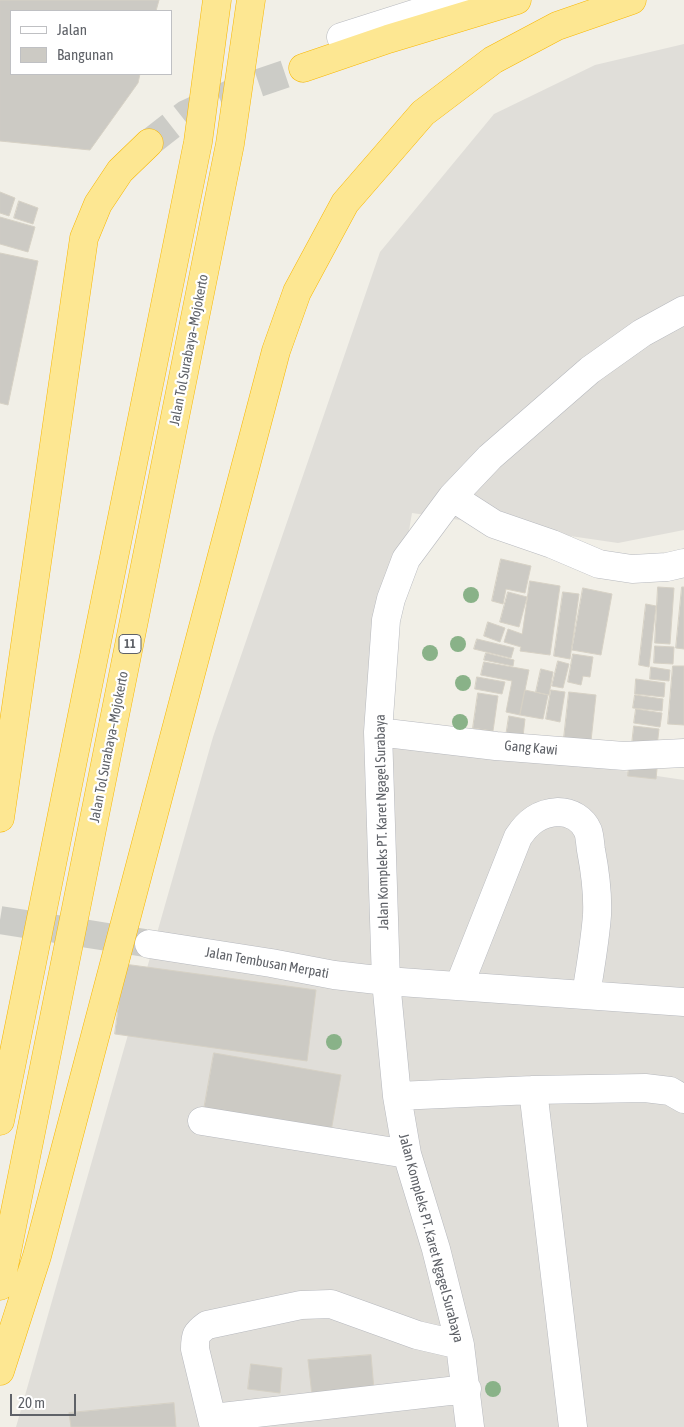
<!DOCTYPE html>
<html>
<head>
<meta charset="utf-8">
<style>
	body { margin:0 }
	#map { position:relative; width:684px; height:1427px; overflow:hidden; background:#f1efe7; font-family:"Asap Condensed",sans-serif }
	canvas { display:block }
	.legend { position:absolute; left:10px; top:10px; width:162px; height:65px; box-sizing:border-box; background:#fff; border:1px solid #bfc0c3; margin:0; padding:6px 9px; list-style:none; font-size:15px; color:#5f6268 }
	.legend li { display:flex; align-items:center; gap:10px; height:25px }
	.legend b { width:25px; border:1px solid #bfc0c3 }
	.scale { position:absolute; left:10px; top:1394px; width:66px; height:22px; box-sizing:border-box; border:2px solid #5f6268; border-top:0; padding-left:6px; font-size:15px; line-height:18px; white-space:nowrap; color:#5f6268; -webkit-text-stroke:4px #fff; paint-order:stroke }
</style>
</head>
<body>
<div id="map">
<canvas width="684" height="1427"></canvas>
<ul class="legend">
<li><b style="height:6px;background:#fff"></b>Jalan</li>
<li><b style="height:14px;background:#cccac4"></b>Bangunan</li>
</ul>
<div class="scale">20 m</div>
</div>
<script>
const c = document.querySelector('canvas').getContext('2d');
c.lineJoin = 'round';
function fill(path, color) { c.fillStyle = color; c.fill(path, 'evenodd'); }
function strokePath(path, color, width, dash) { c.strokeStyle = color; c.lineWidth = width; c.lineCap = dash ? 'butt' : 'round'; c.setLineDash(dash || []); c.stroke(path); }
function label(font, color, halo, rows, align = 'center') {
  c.font = font + ' "Asap Condensed",sans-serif'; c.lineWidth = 4.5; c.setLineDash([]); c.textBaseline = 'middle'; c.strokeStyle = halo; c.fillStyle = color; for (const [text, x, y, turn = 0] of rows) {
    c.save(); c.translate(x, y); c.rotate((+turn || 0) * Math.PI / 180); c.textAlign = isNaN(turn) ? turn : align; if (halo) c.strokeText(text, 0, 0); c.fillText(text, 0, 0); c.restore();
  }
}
const industrial = new Path2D(`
	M684 44V530L618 543 412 513 374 734 684 780V1427H16L213 737 380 252 494 114 595 65Z`);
const building = new Path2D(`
	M0 0H159L156 11H11V74H140L138 83 90 150 0 141Z
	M0 192 15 198 9 216 0 213Z
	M19 201 38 208 33 224 14 218Z
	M0 217 35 227 28 252 0 244Z
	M0 253 38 261 8 405 0 403Z
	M501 559 531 566 525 593 506 589 503 604 492 601Z
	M530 581 560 586 550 655 520 651 521 647 504 642 508 629 522 634Z
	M658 587 674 588 670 644 655 643Z
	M682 587H684V649L676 648Z
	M583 588 612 594 601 655 572 650Z
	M508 592 527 597 519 627 500 622Z
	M563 592 579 594 570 659 554 656Z
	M646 604 656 606 649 667 639 665Z
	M488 622 505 628 500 642 484 636Z
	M477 639 514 648 511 658 474 649Z
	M655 646 674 647 673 664 654 663Z
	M486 653 514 660 513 666 484 660Z
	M573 654 593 657 590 677 583 676 581 685 568 682Z
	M558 661 569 664 563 688 552 686Z
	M484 662 529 670 520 715 506 712 512 681 481 675Z
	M673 666H684V725L668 724Z
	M651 667 670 670 669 681 650 679Z
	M541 669 553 672 549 695 536 692Z
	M477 677 505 682 502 694 475 689Z
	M636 679 665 683 664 697 635 694Z
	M525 690 548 695 543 719 520 715Z
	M551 690 565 692 560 722 546 719Z
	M569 692 596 695 590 750 563 747Z
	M478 693 498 696 493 731 473 728Z
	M635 695 663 699 662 711 633 708Z
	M636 709 662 713 660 727 634 723Z
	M509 716 525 719 522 745 505 743Z
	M634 726 659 729 657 747 632 744Z
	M630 757 658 759 656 779 628 776Z
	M124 964 316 990 307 1061 115 1034Z
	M214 1053 341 1075 330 1137 203 1115Z
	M371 1355 374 1390 312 1395 308 1360Z
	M251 1364 282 1368 280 1393 248 1389Z
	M174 1403 176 1427H71L69 1413Z`);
const minorTunnel = new Path2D(`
	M0 920 145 943`);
const highwayTunnel = new Path2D(`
	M149 143 186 114 241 89 303 68`);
const minor = new Path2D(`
	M341 37 458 0
	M452 497 494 524 552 544 599 564 632 569 667 567 684 563
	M378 732 496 746 624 756 684 753
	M149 944 271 963 334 975 386 981 684 1002
	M459 986 518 837C528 822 539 813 558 812 571 812 583 819 588 831 590 837 590 844 591 850 595 871 598 894 597 915 595 942 590 969 586 995
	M533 1090 573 1427
	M397 1096 533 1090 645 1088 670 1091 684 1099
	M202 1121 407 1154
	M213 1418 467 1389
	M214 1427 195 1349C195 1335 196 1333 207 1325L301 1305 331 1304 417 1335 460 1345
	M470 1427 460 1345 436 1249 407 1154 397 1096 386 981 378 732 386 620 391 599 406 559 452 497 490 457 590 370 642 333 684 310`);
const highway = new Path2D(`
	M303 68 388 39 517 0
	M0 818 84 238 98 204 120 171 149 143
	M0 1121 198 142 217 0
	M0 1286 230 144 251 0
	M0 1371 37 1256 276 351 297 292 345 203 423 113 493 60 557 26 632 0`);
const trees = [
	[471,595],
	[458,644],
	[430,653],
	[463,683],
	[460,722],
	[334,1042],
	[493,1389]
];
const shields = [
	[130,644,22]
];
const shieldNames = [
	["11",130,644]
];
const streetNames = [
	["Jalan Tol Surabaya–Mojokerto",189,350,-79],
	["Jalan Tol Surabaya–Mojokerto",109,747,-79],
	["Gang Kawi",531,748,5],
	["Jalan Kompleks PT. Karet Ngagel Surabaya",382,822,-91],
	["Jalan Tembusan Merpati",267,963,10],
	["Jalan Kompleks PT. Karet Ngagel Surabaya",431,1238,75]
];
fill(industrial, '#e0ded9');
fill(building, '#cccac4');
strokePath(building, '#d6d1c5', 1);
strokePath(minorTunnel, '#ccccc7', 28, [28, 14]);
strokePath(highwayTunnel, '#ccccc7', 28, [28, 14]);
strokePath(minor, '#b7b9be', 29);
strokePath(highway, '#f8b700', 29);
strokePath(minor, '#fff', 28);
strokePath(highway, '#fde792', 28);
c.fillStyle = '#89b288';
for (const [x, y] of trees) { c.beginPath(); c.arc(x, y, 8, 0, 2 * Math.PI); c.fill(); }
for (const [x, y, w] of shields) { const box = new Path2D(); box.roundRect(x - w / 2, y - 9.5, w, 19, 4); c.fillStyle = '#fff'; c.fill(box); strokePath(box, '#5f6268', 1); }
label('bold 12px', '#5f6268', null, shieldNames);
label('14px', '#5f6268', '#fff', streetNames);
</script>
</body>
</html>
